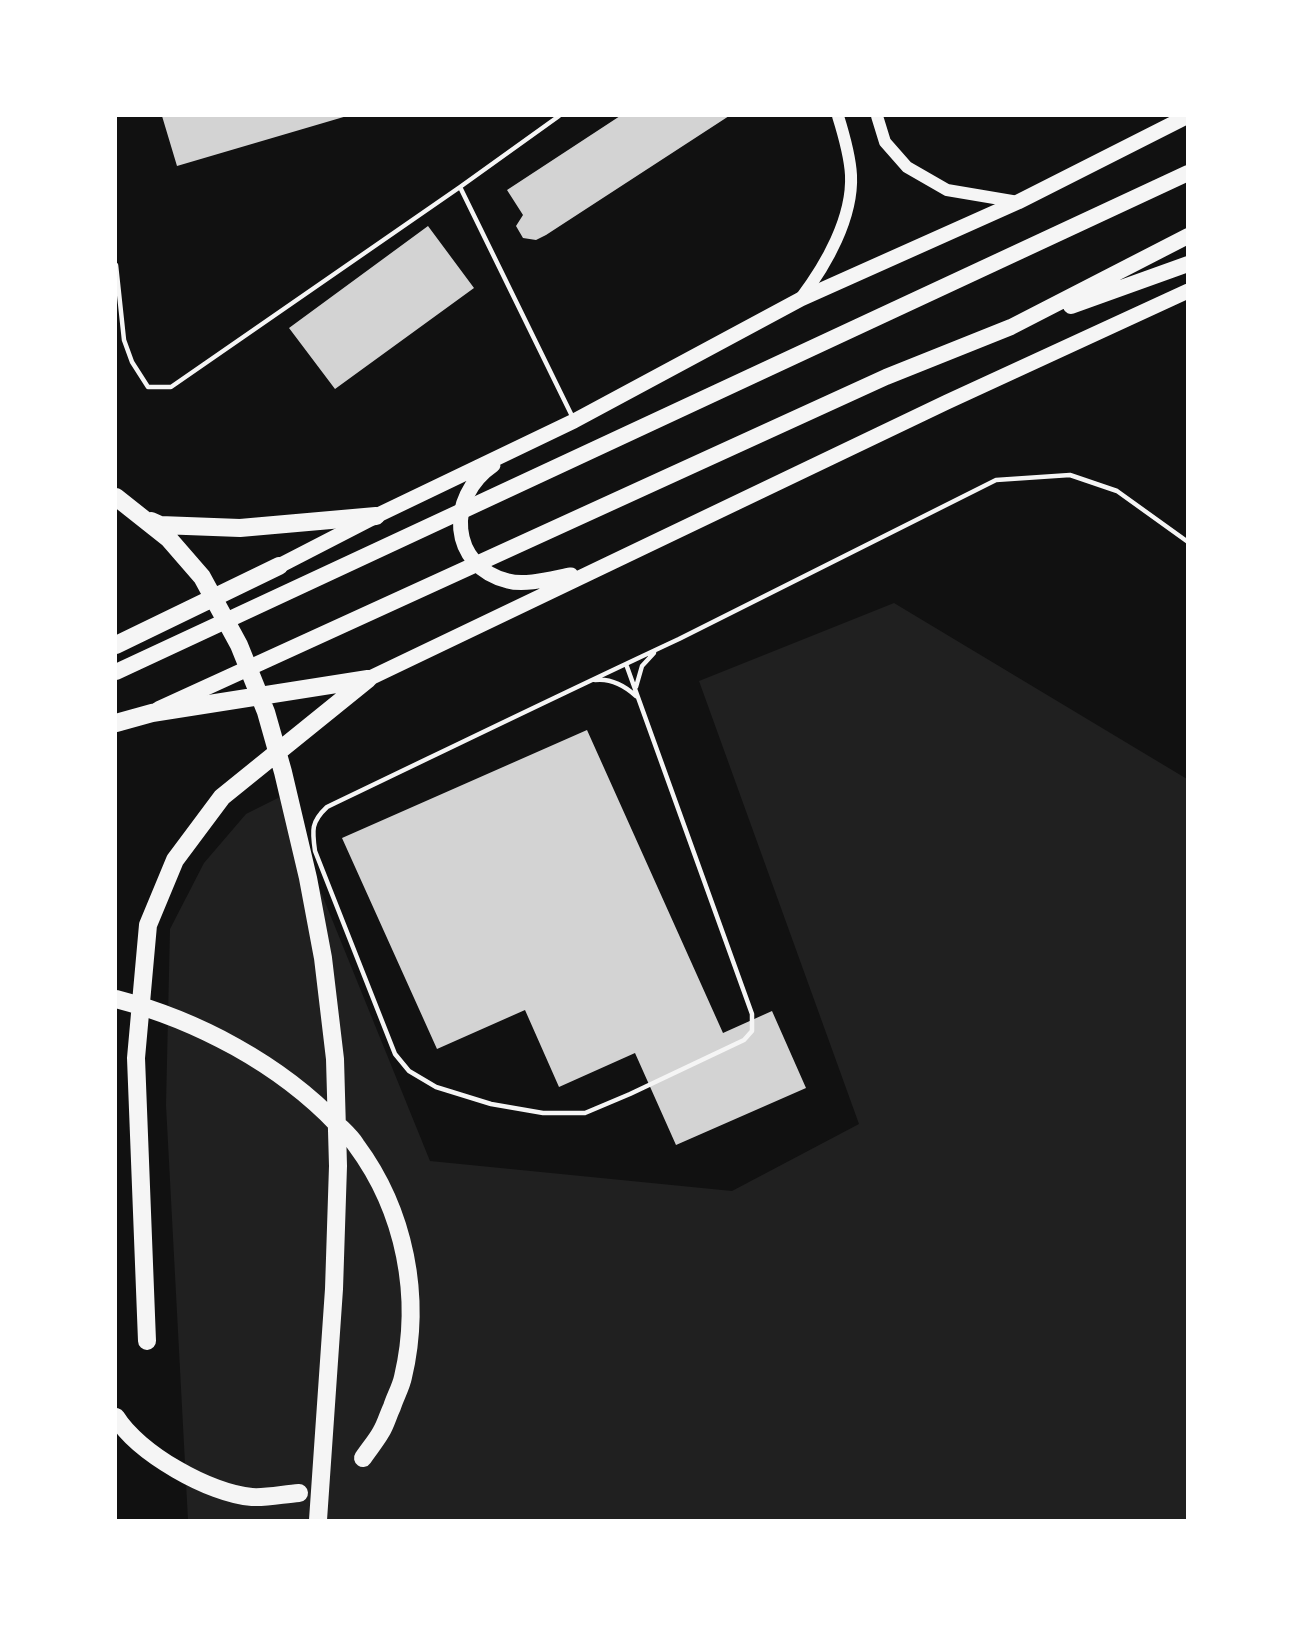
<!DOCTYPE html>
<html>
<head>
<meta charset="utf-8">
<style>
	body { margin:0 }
	#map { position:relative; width:1303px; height:1636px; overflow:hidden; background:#111; font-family:Raleway,sans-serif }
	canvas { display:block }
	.frame { position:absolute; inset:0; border:117px solid #fff; pointer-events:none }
</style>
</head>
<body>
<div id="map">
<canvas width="1303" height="1636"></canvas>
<div class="frame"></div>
</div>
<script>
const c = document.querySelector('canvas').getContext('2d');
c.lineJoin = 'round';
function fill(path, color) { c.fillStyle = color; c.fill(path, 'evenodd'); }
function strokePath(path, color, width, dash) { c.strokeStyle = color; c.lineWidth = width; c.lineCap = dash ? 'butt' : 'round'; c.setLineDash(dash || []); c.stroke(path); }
const green = new Path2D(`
	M894 603 1187 779V1520H188L166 1105 170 929 204 863 246 814 282 796 430 1161 732 1191 859 1124 699 681Z`);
const building = new Path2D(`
	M162 116H347L177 166Z
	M620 116H729L546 235 536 240 523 238 516 226 523 215 507 190Z
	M428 226 474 288 335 389 289 328Z
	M587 730 723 1033 772 1011 806 1088 676 1145 635 1053 559 1087 525 1010 437 1049 342 838Z`);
const service = new Path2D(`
	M460 187 573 418
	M116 265 124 340 132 362 148 387H171L460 187 559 116
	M626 664 752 1014V1031L744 1040 630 1094 585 1113H543L491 1104 436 1087 409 1071 395 1054 315 851C312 830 311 822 327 807 444 751 561 694 679 639L996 480 1070 475 1117 491 1188 542
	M595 680C611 678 625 686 636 696
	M636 687 642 666 654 653`);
const secondary = new Path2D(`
	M877 116 885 142 907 167 947 190 1018 202
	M801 298C826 265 853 218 851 175 850 157 843 132 838 116`);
const primary = new Path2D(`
	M493 465C446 497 449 566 508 581 525 586 554 578 571 575
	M279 566 376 516 574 421 801 299 1018 202 1188 116
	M368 679 947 402 1188 291`);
const trunk = new Path2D(`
	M1071 306 1188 264
	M116 672 1188 173
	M159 709 886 377 1011 327 1188 236`);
const motorway = new Path2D(`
	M116 497 169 539 202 577 239 645 266 712 283 772 308 878 323 958 335 1059 338 1166 334 1289 318 1520
	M151 521 160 525 240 528 376 516
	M116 645 279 566
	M116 723 152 713 368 679
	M116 999C197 1020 280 1064 338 1125 344 1131 351 1137 356 1145 405 1211 422 1297 403 1377 401 1387 395 1397 392 1407 388 1415 386 1424 381 1432 376 1441 369 1449 363 1458
	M147 1341 136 1058 148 925 175 860 222 797 368 679
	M116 1417C138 1453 210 1494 252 1497 267 1498 284 1494 299 1493`);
fill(green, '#202020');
fill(building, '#d3d3d3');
strokePath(service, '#f5f5f5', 4.5);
strokePath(secondary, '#f5f5f5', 12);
strokePath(primary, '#f5f5f5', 15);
strokePath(trunk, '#f5f5f5', 16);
strokePath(motorway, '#f5f5f5', 18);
</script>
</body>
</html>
